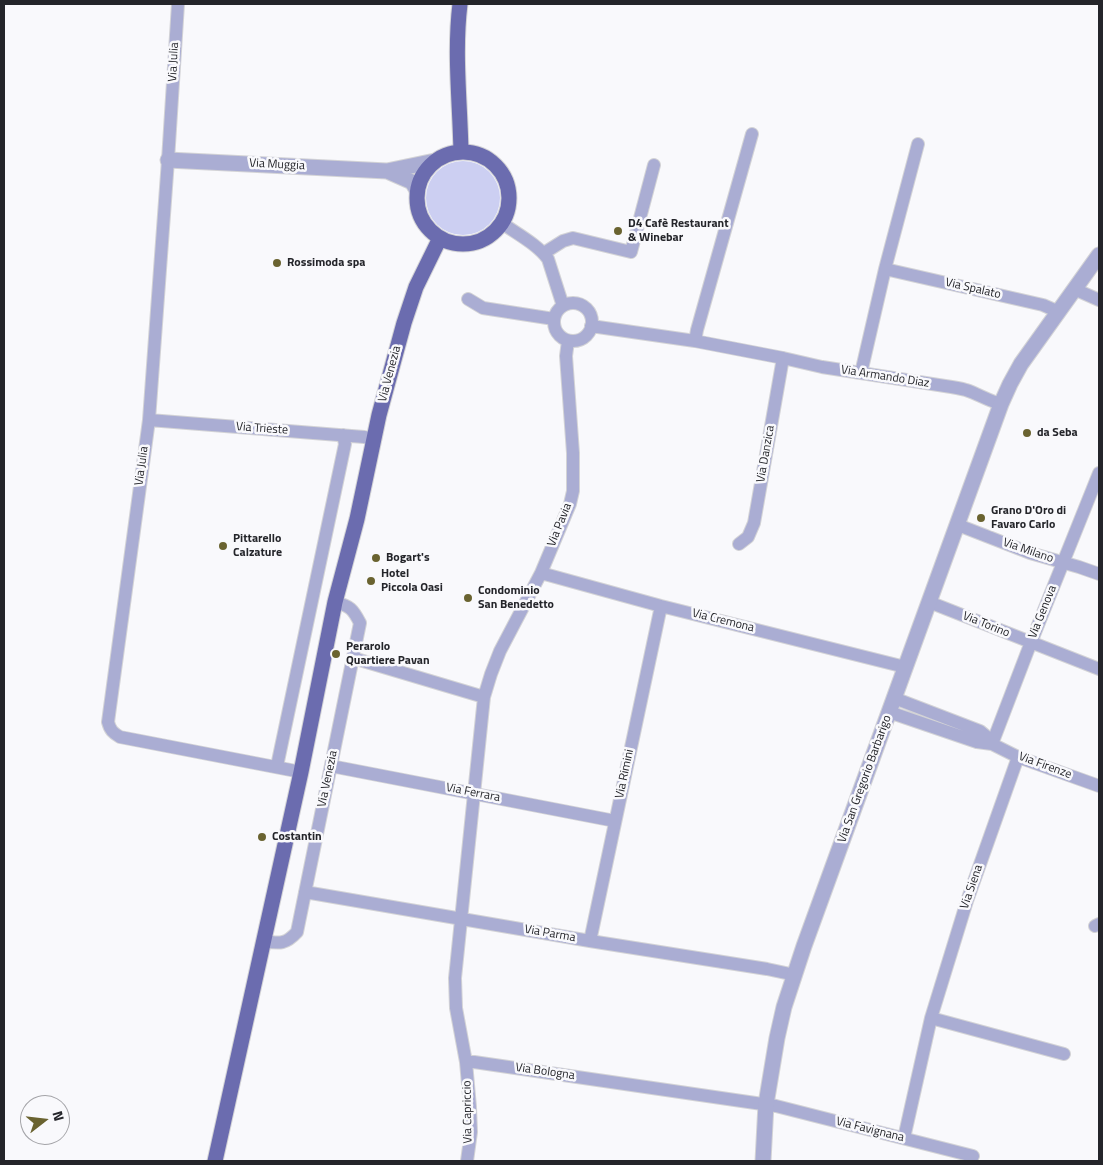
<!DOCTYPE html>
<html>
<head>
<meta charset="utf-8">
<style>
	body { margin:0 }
	#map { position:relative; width:1103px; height:1165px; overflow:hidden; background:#f9f9fc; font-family:"Titillium Web",sans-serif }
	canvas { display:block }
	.frame { position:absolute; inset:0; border:5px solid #24252a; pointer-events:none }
	.north { position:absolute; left:20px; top:1095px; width:50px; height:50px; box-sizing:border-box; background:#f9f9fc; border:1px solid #a4a4a8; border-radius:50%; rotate:74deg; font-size:14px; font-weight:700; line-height:20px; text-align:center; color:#24252a }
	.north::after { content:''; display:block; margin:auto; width:18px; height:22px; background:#6a6330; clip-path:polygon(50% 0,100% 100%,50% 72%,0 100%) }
</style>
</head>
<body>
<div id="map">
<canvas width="1103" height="1165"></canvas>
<div class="frame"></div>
<div class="north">N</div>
</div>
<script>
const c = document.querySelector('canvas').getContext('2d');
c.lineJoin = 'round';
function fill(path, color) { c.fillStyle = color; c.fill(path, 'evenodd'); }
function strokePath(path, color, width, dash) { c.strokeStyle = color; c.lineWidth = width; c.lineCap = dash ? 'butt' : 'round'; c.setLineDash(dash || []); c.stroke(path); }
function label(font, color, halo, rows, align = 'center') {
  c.font = font + ' "Titillium Web",sans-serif'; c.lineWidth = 5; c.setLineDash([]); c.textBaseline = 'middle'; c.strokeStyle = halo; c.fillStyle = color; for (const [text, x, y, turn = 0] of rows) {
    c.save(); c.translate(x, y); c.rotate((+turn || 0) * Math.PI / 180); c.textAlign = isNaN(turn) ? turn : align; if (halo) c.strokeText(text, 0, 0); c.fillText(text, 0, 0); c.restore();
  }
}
const green = new Path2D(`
	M426 198a37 37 0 1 1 74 0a37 37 0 1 1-74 0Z`);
const minor = new Path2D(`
	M178 4 168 160 149 420 108 722C110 730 113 733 120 737L301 772
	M502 223C517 234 537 244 548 259L563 306
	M544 253 563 241 573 238 631 252 654 165
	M885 269 1043 305 1059 312
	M1076 287 1081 292 1099 300
	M468 299 483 308 554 319
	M554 322a19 19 0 1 1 38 0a19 19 0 1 1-38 0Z
	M591 326 695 341 783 358 822 367 945 386C952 387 959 388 966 390 978 394 989 401 1001 404
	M695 341 697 330 752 134
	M861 373 885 269 918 144
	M149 420 364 437 374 439
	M958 525 1030 553 1079 567 1099 574
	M739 544 748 537 754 523 783 358
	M541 573 661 606 905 667
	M929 602 1099 669
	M353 658 484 697
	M894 698 980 731 986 736 992 744
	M889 712 977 742 992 744 1018 757 1099 786
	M992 744 1028 650 1099 473
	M277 766 345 444 343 435
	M331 766 615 821
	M305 892 590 941 767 969 795 975
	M1095 926 1099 924
	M264 941C280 944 286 944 297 932L360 623C353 609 350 606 335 602
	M590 941 661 606
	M931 1018 1064 1054
	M466 1062H474L776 1106 973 1156
	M904 1138 931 1018 967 901 1018 757
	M467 1161 471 1132 470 1107 466 1062 456 1008 455 978 484 697 491 674 500 651 541 573 570 504 573 491V453L566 356 568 341`);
const tertiary = new Path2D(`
	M168 160 387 171 435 161
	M387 171 412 182 417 190
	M763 1161 766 1104 777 1038 784 1007 804 946 1001 404 1010 384 1021 364 1099 255`);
const primary = new Path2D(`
	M460 4C454 53 460 102 461 152
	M417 198a46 46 0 1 1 92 0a46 46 0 1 1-92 0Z
	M215 1161 301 772 335 602 357 519 379 415 404 323 416 287 440 238`);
const markers = [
	[618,231,5,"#6a6330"],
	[277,263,5,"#6a6330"],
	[1027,433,5,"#6a6330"],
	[981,518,5,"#6a6330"],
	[223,546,5,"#6a6330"],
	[376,558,5,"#6a6330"],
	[371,581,5,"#6a6330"],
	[468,598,5,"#6a6330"],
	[336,654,5,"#6a6330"],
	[262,837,5,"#6a6330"]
];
const streetNames = [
	["Via Julia",174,62,-87],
	["Via Muggia",277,165,3],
	["Via Spalato",973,289,13],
	["Via Venezia",390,374,-75],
	["Via Armando Diaz",885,377,9],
	["Via Trieste",262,429,4],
	["Via Danzica",766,454,-80],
	["Via Julia",142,466,-82],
	["Via Pavia",560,525,-68],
	["Via Milano",1028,551,19],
	["Via Genova",1043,612,-68],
	["Via Cremona",723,621,14],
	["Via Torino",986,625,22],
	["Via Firenze",1045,766,20],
	["Via Rimini",625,774,-78],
	["Via Venezia",328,779,-78],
	["Via San Gregorio Barbarigo",865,779,-70],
	["Via Ferrara",473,793,11],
	["Via Siena",972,887,-71],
	["Via Parma",550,934,10],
	["Via Bologna",545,1072,8],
	["Via Capriccio",468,1112,-91],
	["Via Favignana",870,1130,14]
];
const poiNames = [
	["D4 Cafè Restaurant",628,224],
	["& Winebar",628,238],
	["Rossimoda spa",287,263],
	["da Seba",1037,433],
	["Grano D'Oro di",991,511],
	["Favaro Carlo",991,525],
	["Pittarello",233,539],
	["Calzature",233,553],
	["Bogart's",386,558],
	["Hotel",381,574],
	["Piccola Oasi",381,588],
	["Condominio",478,591],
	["San Benedetto",478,605],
	["Perarolo",346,647],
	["Quartiere Pavan",346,661],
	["Costantin",272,837]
];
fill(green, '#cccff2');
strokePath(minor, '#d3d3d6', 14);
strokePath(tertiary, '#d3d3d6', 17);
strokePath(primary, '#d3d3d6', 17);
strokePath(minor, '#aaadd3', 12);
strokePath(tertiary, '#aaadd3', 15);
strokePath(primary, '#6b6caf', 15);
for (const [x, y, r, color] of markers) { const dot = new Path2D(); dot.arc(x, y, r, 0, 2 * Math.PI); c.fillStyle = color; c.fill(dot); strokePath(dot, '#f9f9fc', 2); }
label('12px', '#24252a', '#f9f9fc', streetNames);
label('bold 12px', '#24252a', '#f9f9fc', poiNames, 'left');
</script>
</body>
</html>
